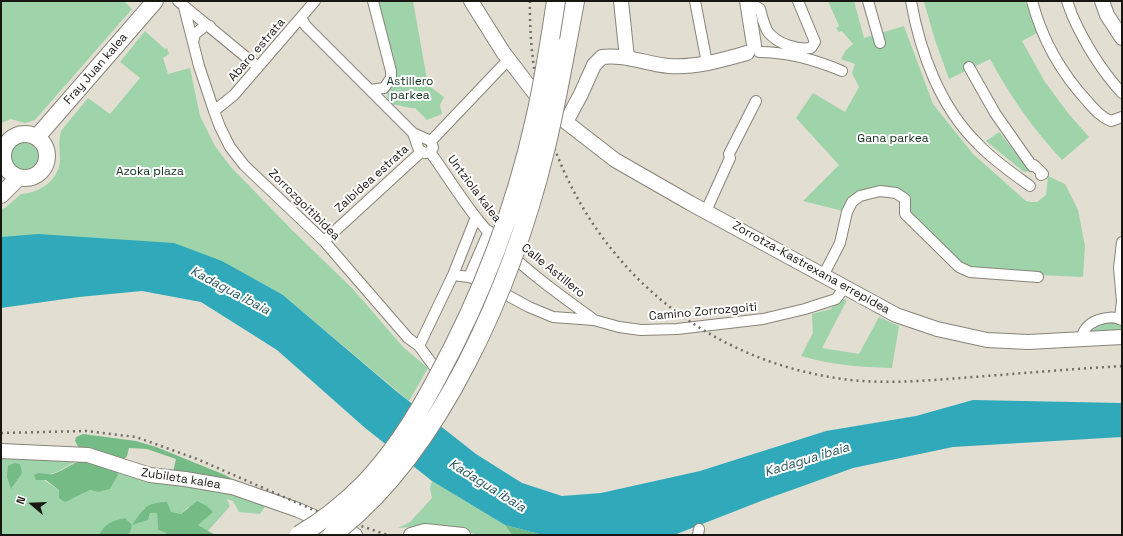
<!DOCTYPE html>
<html>
<head>
<meta charset="utf-8">
<style>
	body { margin:0 }
	#map { position:relative; width:1123px; height:536px; overflow:hidden; background:#e2ded2; font-family:"Space Grotesk",sans-serif }
	canvas { display:block }
	.frame { position:absolute; inset:0; border:2px solid #181712; pointer-events:none }
	.north { position:absolute; left:12px; top:484px; width:40px; height:40px; -webkit-text-stroke:3px #fff; paint-order:stroke; rotate:289deg; font-size:11px; font-weight:700; line-height:16px; text-align:center; color:#181712 }
	.north::after { content:''; display:block; margin:auto; width:14px; height:18px; background:#181712; clip-path:polygon(50% 0,100% 100%,50% 72%,0 100%) }
</style>
</head>
<body>
<div id="map">
<canvas width="1123" height="536"></canvas>
<div class="frame"></div>
<div class="north">N</div>
</div>
<script>
const c = document.querySelector('canvas').getContext('2d');
c.lineJoin = 'round';
function fill(path, color) { c.fillStyle = color; c.fill(path, 'evenodd'); }
function strokePath(path, color, width, dash) { c.strokeStyle = color; c.lineWidth = width; c.lineCap = dash ? 'butt' : 'round'; c.setLineDash(dash || []); c.stroke(path); }
function label(font, color, halo, rows, align = 'center') {
  c.font = font + ' "Space Grotesk",sans-serif'; c.lineWidth = 4; c.setLineDash([]); c.textBaseline = 'middle'; c.strokeStyle = halo; c.fillStyle = color; for (const [text, x, y, turn = 0] of rows) {
    c.save(); c.translate(x, y); c.rotate((+turn || 0) * Math.PI / 180); c.textAlign = isNaN(turn) ? turn : align; if (halo) c.strokeText(text, 0, 0); c.fillText(text, 0, 0); c.restore();
  }
}
const green = new Path2D(`
	M1 1H124L132 9 35 120 25 123 11 119 1 123Z
	M376 1H413L428 85 444 97 440 105 442 114 427 120 415 108C407 109 400 104 392 105L388 101 387 89 394 79 396 69Z
	M828 1H854L864 38 904 26 933 104 973 154 1026 201 1031 202H1037L1046 195 1048 176 1065 184 1078 210 1085 246 1083 277 970 272 905 214V199L896 193 860 196 847 212 803 201 839 165 796 118 813 93 845 112 859 87 852 73 855 64 841 59 846 50 853 44 842 31 839 32 836 28 839 26Z
	M926 1H1025L1037 33 1022 41 1045 82 1068 113 1089 137 1062 160C1033 129 1010 96 990 59L949 79 935 40 924 2Z
	M145 31 165 49 167 48 169 54 163 58 168 74 190 68 200 116 215 146 230 166 291 229 353 289 403 347 428 368 409 401 283 295 1 238V209L5 208 21 194C40 193 59 180 60 160 60 150 58 141 61 131L88 98 110 114 140 78 120 62Z
	M999 132 1030 171 1024 172 986 141Z
	M7 155a17 17 0 1 1 34 0a17 17 0 1 1-34 0Z
	M842 299 847 300 822 348 859 354 879 317 899 326 892 368C860 367 831 365 801 356L813 333 812 314 831 309 834 304Z
	M1113 323 1122 325V330L1088 332 1102 325Z
	M1 454 78 460 57 472 50 474H35L59 490V498L71 499 90 490 98 492 110 489 118 475 117 470 206 485 266 505 260 514 239 512 233 501 227 499 230 506 208 531 197 525 204 520 188 507 181 514 144 508 133 524 141 522 150 513H157L158 530 166 533 165 535H126L130 533 99 535H113H1Z
	M432 481 505 525 512 535H478L456 528 430 525 398 528 410 522 432 498 430 488Z`);
const forest = new Path2D(`
	M83 434 136 441 156 447 225 475 236 481 173 472 176 459 147 449 129 448 127 456 122 462 79 448 75 441 76 437Z
	M89 459 117 470 118 475 110 489 98 492 90 490 65 502 59 498V490L46 480H36L34 475C40 471 46 475 53 474 66 470 73 461 89 459Z
	M14 463 20 464 22 473 11 489 7 477 8 466Z
	M197 501 207 506 213 512 198 525 215 535H165L166 533 158 530 157 513H150L148 520 132 525 130 533 126 535H99C105 523 112 521 125 518L132 525C144 508 145 503 167 502L171 512 181 514Z
	M505 525 543 535H512Z`);
const water = new Path2D(`
	M38 234 174 243 222 261 283 295 396 391 476 454 522 483 562 496 601 493 700 471 826 431 916 416 973 400 1122 403V437L953 447 853 468 761 501 674 535H543L505 525 432 481 364 427 277 350 201 302 142 291 79 297 1 308V237Z`);
const street = new Path2D(`
	M178 1 258 67
	M695 1 707 63
	M868 1 880 43
	M911 1C920 52 940 107 978 144 993 160 1012 173 1030 186
	M1032 1C1042 39 1061 73 1088 102 1095 110 1101 117 1111 121L1122 117
	M1067 1 1071 12
	M184 7 199 66 214 111 220 127 230 147 244 165 324 241 408 338 419 346 441 376
	M748 8 757 7 760 9C762 16 764 26 768 32 778 44 796 50 811 48L815 42 798 1
	M1072 15C1085 44 1100 69 1122 93
	M301 18 306 26 413 133
	M193 42 195 34 205 26H210
	M759 52C788 52 816 60 842 71
	M969 67 995 113 1032 166 1034 165 1043 174 1041 175
	M370 90 384 88 391 78V71L373 1
	M214 111 234 95 315 1
	M413 133 431 141 433 148 430 152 425 153 419 150Z
	M431 141 508 60
	M430 152C452 182 471 216 498 242 526 271 560 295 593 319
	M706 211 730 158 729 154 756 101
	M324 241 421 152
	M824 274 840 243 847 212 852 202 860 196 880 191 896 193 905 199V214L959 267 970 272 1038 277
	M453 275 469 277 489 231
	M469 277 481 281 529 307 553 317 594 320 619 327 641 330 677 329 763 319 805 309 836 299 845 287
	M1120 319 1122 301 1119 268 1122 242
	M1082 339C1082 322 1108 313 1122 320
	M419 346 453 275 476 217
	M698 535 699 529`);
const secondary = new Path2D(`
	M471 1 503 52 539 99 566 122 615 160 690 203 896 315 937 329 987 340 1028 342 1122 337
	M621 1 627 58
	M747 1 754 45
	M1102 1 1107 15 1122 38
	M566 122 581 94 594 65 602 57C624 54 647 64 669 66 696 68 722 60 747 53
	M1 451 88 455 150 475 185 479 232 487 298 510 355 535
	M411 535 425 531 463 535`);
const primary = new Path2D(`
	M3 156a22 22 0 1 1 44 0a22 22 0 1 1-44 0Z
	M37 137 155 1
	M1 195 19 177`);
const highway = new Path2D(`
	M567 44 575 1`);
const rail = new Path2D(`
	M530 1C526 191 652 353 843 379 887 385 931 380 974 377 1024 373 1073 369 1122 366
	M1 433 86 431 136 437 197 459 316 511 388 535`);
const highwayBridge = new Path2D(`
	M299 535C323 521 345 503 364 484 394 453 417 416 437 378 481 297 515 209 535 119 544 80 550 40 556 1
	M332 535C442 452 513 282 545 151 554 115 560 80 567 44`);
const streetNames = [
	["Abaro estrata",257,50,-49],
	["Fray Juan kalea",96,69,-49],
	["Zalbidea estrata",372,179,-42],
	["Untziola kalea",474,189,53],
	["Zorrozgoitibidea",304,205,45],
	["Zorrotza-Kastrexana errepidea",811,268,29],
	["Calle Astillero",553,271,39],
	["Camino Zorrozgoiti",703,312,-5],
	["Zubileta kalea",181,479,9]
];
const parkNames = [
	["Astillero",410,82],
	["parkea",410,96],
	["Gana parkea",893,139],
	["Azoka plaza",150,172]
];
const waterNames = [
	["Kadagua ibaia",230,291,28],
	["Kadagua ibaia",807,460,-17],
	["Kadagua ibaia",487,486,32]
];
fill(green, '#9fd4ab');
fill(forest, '#74bb86');
fill(water, '#30aaba');
strokePath(street, '#878479', 12);
strokePath(secondary, '#878479', 16);
strokePath(primary, '#878479', 18);
strokePath(highway, '#878479', 20);
strokePath(street, '#fff', 10);
strokePath(secondary, '#fff', 14);
strokePath(primary, '#fff', 16);
strokePath(highway, '#fff', 18);
strokePath(rail, '#716e66', 2.5, [2, 4]);
strokePath(highwayBridge, '#878479', 20, []);
strokePath(highwayBridge, '#fff', 18);
label('12px', '#181712', '#fff', streetNames);
label('12px', '#13321c', '#fff', parkNames);
label('italic 13px', '#295a61', '#fff', waterNames);
</script>
</body>
</html>
